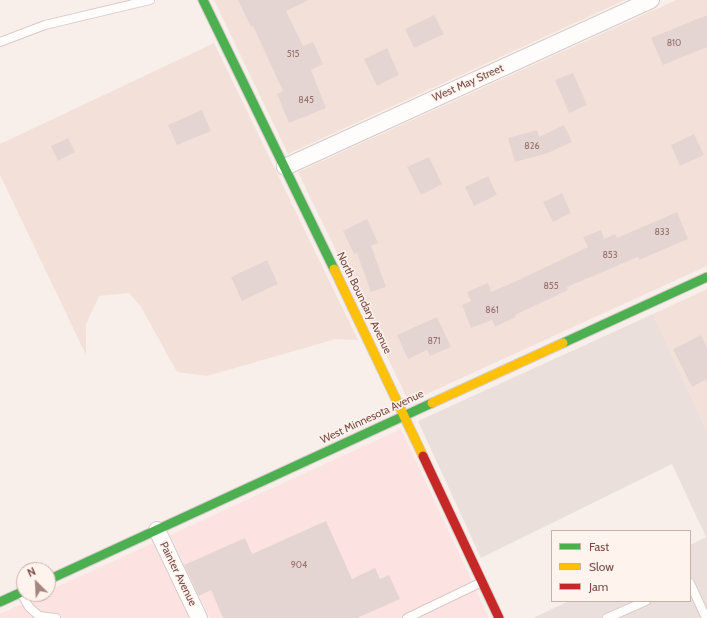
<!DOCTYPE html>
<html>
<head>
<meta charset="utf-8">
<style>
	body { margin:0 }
	#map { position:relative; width:707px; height:618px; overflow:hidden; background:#f8efeb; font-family:Cabin,sans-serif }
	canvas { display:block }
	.legend { position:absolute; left:551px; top:530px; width:140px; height:72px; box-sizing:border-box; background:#fff3ed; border:1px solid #c9b0ab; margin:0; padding:5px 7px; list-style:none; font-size:12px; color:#794c47 }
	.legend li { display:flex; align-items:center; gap:8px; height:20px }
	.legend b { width:20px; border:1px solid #c9b0ab }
	.north { position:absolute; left:16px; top:562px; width:40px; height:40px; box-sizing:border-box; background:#fff3ed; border:1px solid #c9b0ab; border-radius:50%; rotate:336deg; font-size:11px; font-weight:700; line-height:16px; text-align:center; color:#794c47 }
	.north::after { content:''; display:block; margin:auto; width:14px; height:18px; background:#a58580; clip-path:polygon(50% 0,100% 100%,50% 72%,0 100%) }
</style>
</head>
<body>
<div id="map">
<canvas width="707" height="618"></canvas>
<ul class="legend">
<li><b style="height:5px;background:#4caf50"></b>Fast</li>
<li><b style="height:5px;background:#ffc107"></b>Slow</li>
<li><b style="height:5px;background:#c62828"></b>Jam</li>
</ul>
<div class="north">N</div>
</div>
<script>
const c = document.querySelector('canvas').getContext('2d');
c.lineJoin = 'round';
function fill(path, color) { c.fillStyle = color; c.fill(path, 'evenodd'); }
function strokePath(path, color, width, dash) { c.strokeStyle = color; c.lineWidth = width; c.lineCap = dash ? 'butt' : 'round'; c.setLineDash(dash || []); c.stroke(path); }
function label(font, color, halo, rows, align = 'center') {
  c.font = font + ' Cabin,sans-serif'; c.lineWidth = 3; c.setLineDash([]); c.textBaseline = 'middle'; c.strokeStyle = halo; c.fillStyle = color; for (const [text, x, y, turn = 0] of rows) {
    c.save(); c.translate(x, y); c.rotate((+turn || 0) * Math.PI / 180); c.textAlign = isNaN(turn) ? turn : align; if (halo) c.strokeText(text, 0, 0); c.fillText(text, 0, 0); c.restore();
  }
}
const residential = new Path2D(`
	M214 0H625L288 154Z
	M676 0H707V266L409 402 298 172Z
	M214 43 358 340 336 339 207 376 177 372 141 307 129 293 99 296 86 324V355L0 175V144Z
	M707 289V431L653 314Z`);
const commercial = new Path2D(`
	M401 429 489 618H210L170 535Z
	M153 543 189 618H0V614L43 594H48V591Z`);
const industrial = new Path2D(`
	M653 314 707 431V618H533L569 601H690V545L706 537 672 464 481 558 418 421Z`);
const building = new Path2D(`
	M238 0H309L286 11 303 46 313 42 323 64 311 70 326 108 289 123 277 94 283 91 253 26 251 27Z
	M434 15 444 34 414 48 405 29Z
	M707 15V47L663 65 651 38Z
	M387 48 399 75 377 86 364 59Z
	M573 73 587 105 569 113 555 80Z
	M202 110 211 131 177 145 168 125Z
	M564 125 572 142 548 153 515 162 508 138 537 130 539 137Z
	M694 134 704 155 680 166 671 145Z
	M68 138 75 152 58 161 51 146Z
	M429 157 442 184 421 195 407 167Z
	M488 176 497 195 474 206 465 187Z
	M562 193 571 213 553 222 543 202Z
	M677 212 688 239 639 260 638 257 567 287 568 290 515 315 516 317 495 327 492 320 471 328 462 305 471 301 467 292 488 283 491 292 510 284 588 247 583 237 601 230 604 239 615 234 617 238Z
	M367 219 378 243 371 246 386 287 371 292 357 253 354 254 343 231Z
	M267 260 278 284 242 301 231 277Z
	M437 317 451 347 430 356 427 350 408 359 397 335Z
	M701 335 707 347V379L692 387 673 349Z
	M326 521 352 579 375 568 380 579 389 575 400 599 357 618H223L211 590 199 596 184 565 245 538 252 554Z`);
const lane = new Path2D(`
	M0 42 45 25 150 0
	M690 583 706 618
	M21 593 29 607 39 616 56 618
	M407 618 482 582
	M607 618 646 601`);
const street = new Path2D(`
	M285 167 651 0
	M157 530 199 618`);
const fast = new Path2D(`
	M203 0 334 269
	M563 343 707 277
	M48 580 432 403
	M0 602 24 591`);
const slow = new Path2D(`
	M334 269 423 456
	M432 403 563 343`);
const jam = new Path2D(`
	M423 456 499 618`);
const numberNames = [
	["810",674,43],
	["515",293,54],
	["845",306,100],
	["826",532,146],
	["833",662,232],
	["853",610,255],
	["855",551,286],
	["861",492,310],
	["871",434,341],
	["904",299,565]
];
const streetNames = [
	["West May Street",468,83,-24],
	["North Boundary Avenue",364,303,64],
	["West Minnesota Avenue",372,417,-25],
	["Painter Avenue",178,574,64]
];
fill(residential, '#f3e1d9');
fill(commercial, '#fce3e1');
fill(industrial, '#ebdfdb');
fill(building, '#e5d5d2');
strokePath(lane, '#d6cac8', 10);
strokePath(street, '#d6cac8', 18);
strokePath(fast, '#d9ccc9', 11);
strokePath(slow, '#d9ccc9', 11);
strokePath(jam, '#d9ccc9', 11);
strokePath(lane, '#fefdfc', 8);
strokePath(street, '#fefdfc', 16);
strokePath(fast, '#4caf50', 9);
strokePath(slow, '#ffc107', 9);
strokePath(jam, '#c62828', 9);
label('9px', '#96706c', null, numberNames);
label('11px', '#794c47', '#fff3ed', streetNames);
</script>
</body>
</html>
